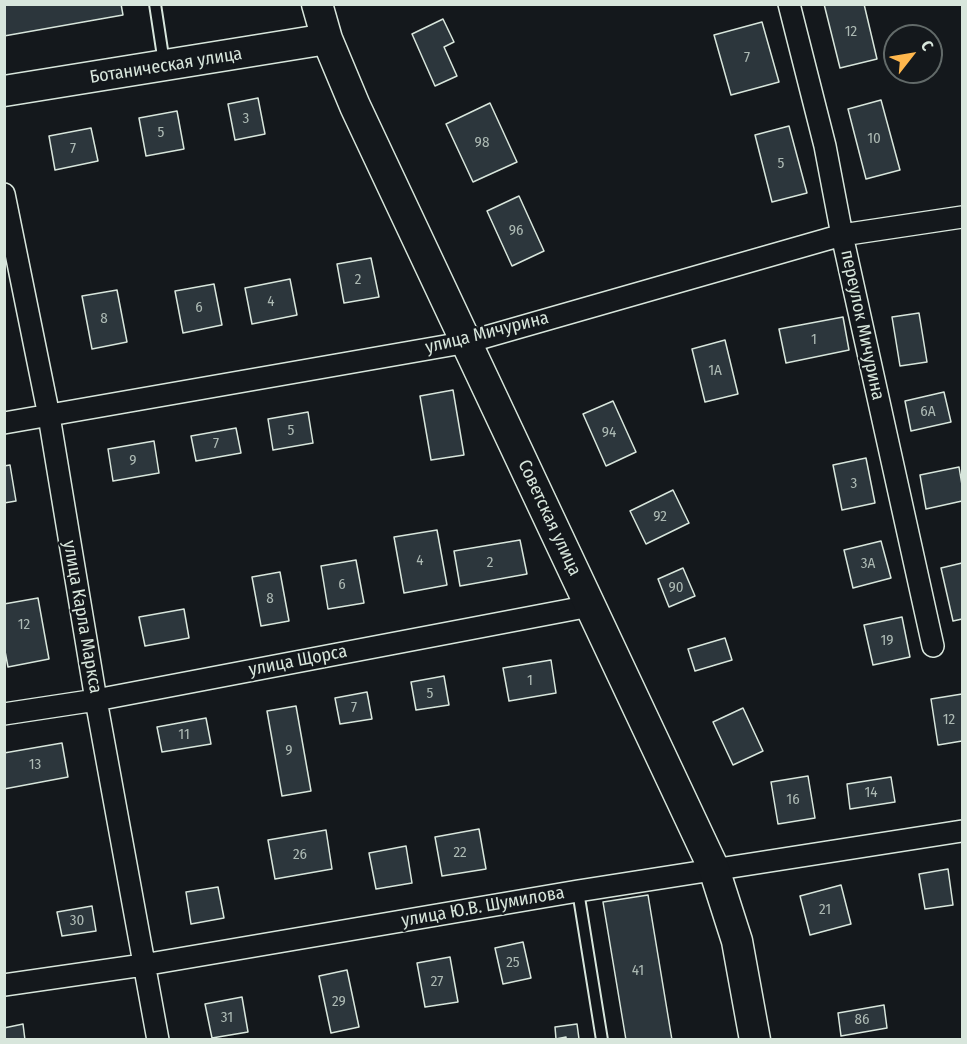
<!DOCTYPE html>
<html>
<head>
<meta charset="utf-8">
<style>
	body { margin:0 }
	#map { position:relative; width:967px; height:1044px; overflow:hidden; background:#14181c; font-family:"Fira Sans Condensed",sans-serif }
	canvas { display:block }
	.frame { position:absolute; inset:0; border:6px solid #d8e6dc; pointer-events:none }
	.north { position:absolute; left:883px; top:24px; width:60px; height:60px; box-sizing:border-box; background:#14181c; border:2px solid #626a69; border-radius:50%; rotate:59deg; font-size:16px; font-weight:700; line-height:24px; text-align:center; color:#d8e6dc }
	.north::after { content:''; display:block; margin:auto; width:21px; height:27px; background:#ffb74d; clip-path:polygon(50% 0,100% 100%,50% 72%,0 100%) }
</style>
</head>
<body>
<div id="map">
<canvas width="967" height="1044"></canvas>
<div class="frame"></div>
<div class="north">С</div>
</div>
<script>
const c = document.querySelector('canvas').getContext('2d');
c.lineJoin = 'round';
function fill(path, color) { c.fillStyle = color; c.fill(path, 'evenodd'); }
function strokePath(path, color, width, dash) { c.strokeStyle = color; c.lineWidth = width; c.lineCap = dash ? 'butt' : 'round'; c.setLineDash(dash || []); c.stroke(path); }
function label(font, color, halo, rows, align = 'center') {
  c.font = font + ' "Fira Sans Condensed",sans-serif'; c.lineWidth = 4.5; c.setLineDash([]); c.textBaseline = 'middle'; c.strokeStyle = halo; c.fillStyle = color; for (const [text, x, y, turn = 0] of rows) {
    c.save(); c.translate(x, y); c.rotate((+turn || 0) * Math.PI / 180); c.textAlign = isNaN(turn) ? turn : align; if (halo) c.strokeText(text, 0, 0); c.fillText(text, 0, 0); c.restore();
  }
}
const building = new Path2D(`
	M4 4H121L123 15 4 36Z
	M824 4H864L877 59 840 68Z
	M443 19 454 42 444 47 457 76 435 86 412 34Z
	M762 22 779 82 731 95 714 35Z
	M258 98 265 134 235 140 228 104Z
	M881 100 900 170 866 179 848 109Z
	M490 103 517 162 473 182 446 124Z
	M177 111 184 149 146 156 139 118Z
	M789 126 807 193 772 202 755 135Z
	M91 128 98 161 55 170 49 136Z
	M519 196 544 251 512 266 487 211Z
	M371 258 379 297 344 303 337 264Z
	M290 279 297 315 252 324 245 288Z
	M214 284 222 325 183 333 175 291Z
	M117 290 127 342 92 349 82 296Z
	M919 313 927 362 900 366 892 317Z
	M843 317 849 350 786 363 779 329Z
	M725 340 738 394 705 402 692 349Z
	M453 390 464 455 431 460 420 396Z
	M944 392 951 422 911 431 905 401Z
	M613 401 636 452 606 466 583 414Z
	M308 412 313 443 273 450 268 419Z
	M236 428 241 453 196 461 191 436Z
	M154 441 159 473 113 481 108 449Z
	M866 458 875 503 842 510 833 465Z
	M10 465 16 501 4 503V466Z
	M959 467 962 485V501L926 509 920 475Z
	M673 490 689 523 646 544 630 511Z
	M437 530 447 585 404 593 394 537Z
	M520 540 527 574 460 586 454 551Z
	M881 541 891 578 853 588 844 550Z
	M356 560 364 603 328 609 321 566Z
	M962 563V619L953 621 941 568Z
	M683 568 695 596 669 607 658 579Z
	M280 572 289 621 261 626 252 577Z
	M38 598 49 659 8 667 4 646V604Z
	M184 609 189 638 145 646 139 617Z
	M902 617 910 657 873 665 864 625Z
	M725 638 732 660 695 671 688 649Z
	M551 660 556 693 509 701 503 668Z
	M444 676 449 705 416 710 411 682Z
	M367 692 372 719 340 724 335 698Z
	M962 694V741L938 745 931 699Z
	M296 706 311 791 282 796 267 711Z
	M743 708 763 751 733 765 713 722Z
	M206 718 211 744 162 752 157 727Z
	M62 743 68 777 4 789V753Z
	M808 776 815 818 778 824 771 782Z
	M891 777 895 802 850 809 847 784Z
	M479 829 486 869 442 876 435 837Z
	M326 830 332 869 275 879 268 840Z
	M406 846 412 883 376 889 369 853Z
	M948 869 953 905 925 909 919 874Z
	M841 885 851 924 810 935 800 896Z
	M218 887 224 918 191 924 186 892Z
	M648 895 672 1040H626L603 902Z
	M92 906 96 931 62 936 57 912Z
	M523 942 531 978 503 984 495 948Z
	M450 957 458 1002 425 1007 417 963Z
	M347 970 359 1027 331 1033 319 976Z
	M242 997 248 1032 212 1038 205 1004Z
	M884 1005 887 1028 841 1036 838 1013Z
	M23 1024 25 1040H4V1028Z
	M577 1024 579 1039 566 1040V1037L556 1039 555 1027Z`);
const lane = new Path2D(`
	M155 4 164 63
	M578 891 602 1040`);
const street = new Path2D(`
	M789 4 825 146 842 235 933 646
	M4 194 49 416 96 700 158 1040
	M4 423 468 342 842 235 962 217
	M4 714 96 700 590 606
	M4 985 143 965 578 891 962 831`);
const secondary = new Path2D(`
	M317 4 327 39 355 106 714 869 737 941 755 1040
	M4 91 327 39`);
const numberNames = [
	["12",851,32],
	["7",747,58],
	["3",246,119],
	["5",161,133],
	["10",874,139],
	["98",482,143],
	["7",73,149],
	["5",781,164],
	["96",516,231],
	["2",358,280],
	["4",271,302],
	["6",199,308],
	["8",104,319],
	["1",814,340],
	["1А",715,371],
	["6А",928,412],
	["5",291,431],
	["94",609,433],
	["7",216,444],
	["9",133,461],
	["3",854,484],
	["92",660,517],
	["4",420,561],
	["2",490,563],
	["3А",868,564],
	["6",342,585],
	["90",676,588],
	["8",270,599],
	["12",24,625],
	["19",887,641],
	["1",530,681],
	["5",430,694],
	["7",354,708],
	["12",949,720],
	["11",184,735],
	["9",289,751],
	["13",35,765],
	["14",871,793],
	["16",793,800],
	["22",460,853],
	["26",300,855],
	["21",825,910],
	["30",77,921],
	["25",513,963],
	["41",638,971],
	["27",437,982],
	["29",339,1002],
	["31",227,1018],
	["86",862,1020]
];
const streetNames = [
	["Ботаническая улица",166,66,-9],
	["переулок Мичурина",862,325,78],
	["улица Мичурина",487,333,-14],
	["Советская улица",549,518,65],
	["улица Карла Маркса",82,617,80],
	["улица Щорса",298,661,-11],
	["улица Ю.В. Шумилова",483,907,-10]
];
fill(building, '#2c363c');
strokePath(building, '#d8e6dc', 1.5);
strokePath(lane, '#d8e6dc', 14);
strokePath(street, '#d8e6dc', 24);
strokePath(secondary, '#d8e6dc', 33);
strokePath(lane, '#14181c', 10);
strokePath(street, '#14181c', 21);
strokePath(secondary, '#14181c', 30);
label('15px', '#adbab4', null, numberNames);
label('18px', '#d8e6dc', '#14181c', streetNames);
</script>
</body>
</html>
